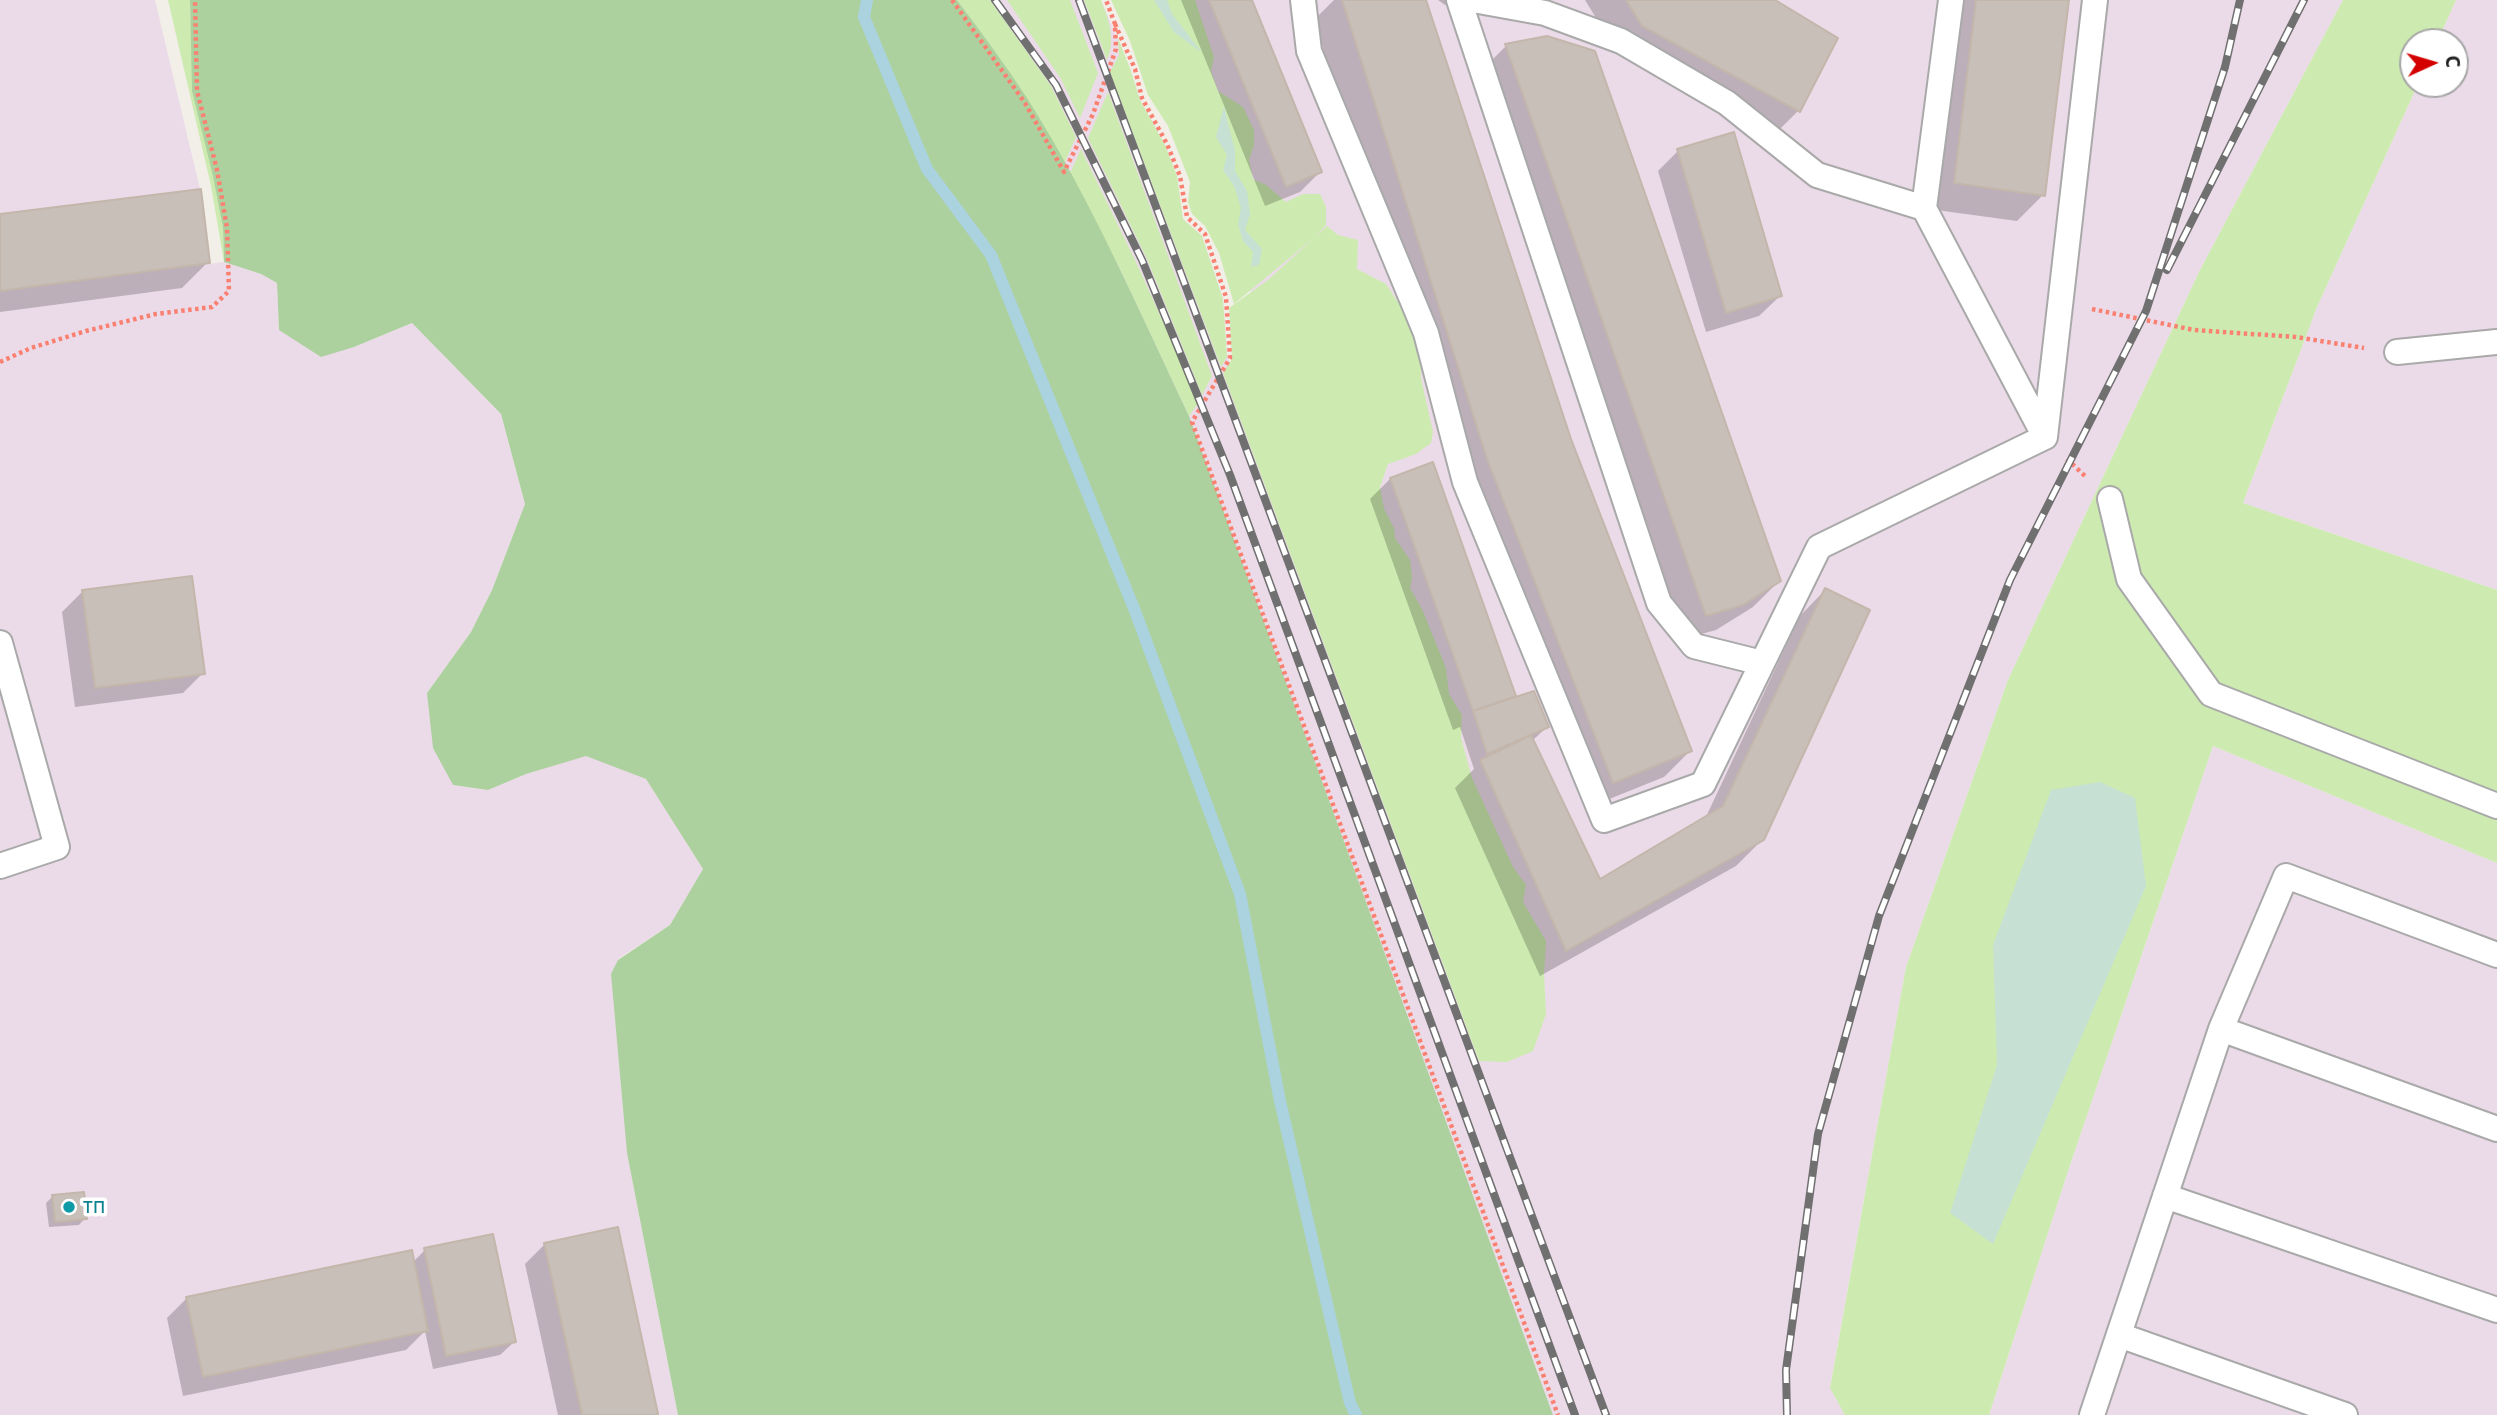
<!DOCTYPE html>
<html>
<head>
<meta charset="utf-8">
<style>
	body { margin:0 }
	#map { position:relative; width:2497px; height:1415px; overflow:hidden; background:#f2efe9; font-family:"Noto Sans",sans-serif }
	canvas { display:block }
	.north { position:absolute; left:2399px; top:28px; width:70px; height:70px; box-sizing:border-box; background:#fff; border:2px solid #a7a7a7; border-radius:50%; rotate:86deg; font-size:19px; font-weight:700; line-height:28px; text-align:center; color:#222 }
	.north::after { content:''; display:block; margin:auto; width:24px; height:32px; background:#d40000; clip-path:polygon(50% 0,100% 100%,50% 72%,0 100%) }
</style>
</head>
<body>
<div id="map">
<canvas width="2497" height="1415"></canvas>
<div class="north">С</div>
</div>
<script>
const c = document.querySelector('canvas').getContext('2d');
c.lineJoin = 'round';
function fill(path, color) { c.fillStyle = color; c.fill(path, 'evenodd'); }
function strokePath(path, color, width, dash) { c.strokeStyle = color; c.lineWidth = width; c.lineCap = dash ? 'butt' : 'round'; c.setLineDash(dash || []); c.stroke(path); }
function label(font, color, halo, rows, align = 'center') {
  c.font = font + ' "Noto Sans",sans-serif'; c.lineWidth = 7; c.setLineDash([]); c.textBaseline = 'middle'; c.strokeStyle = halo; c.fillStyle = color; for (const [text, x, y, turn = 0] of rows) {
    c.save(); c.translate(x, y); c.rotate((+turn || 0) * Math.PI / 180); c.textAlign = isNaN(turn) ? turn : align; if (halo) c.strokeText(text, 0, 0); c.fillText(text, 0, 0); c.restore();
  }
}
const industrial = new Path2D(`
	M0 0H155L200 189 0 214Z
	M957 0H1101L1131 71 1140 100 1165 145 1177 176 1183 219 1202 236 1223 299 1227 356 1230 363 1224 373 1479 1061 1526 1040 1144 0H2343L2199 272 2008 680 1906 967 1830 1387 1845 1415H1553L1189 416 1122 273 1070 173 1030 102 992 46Z
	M2456 0H2497V590L2243 503 2317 307 2418 84H2455V42H2437Z
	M224 262 261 274 277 283 279 330 354 347 412 323 501 414 525 504 492 590 471 632 427 693 453 785 487 790 526 774 586 755 646 779 703 869 670 925 618 959 627 1153 678 1415H0V291Z
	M2213 746 2497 863V1415H1989L2069 1168Z`);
const grass = new Path2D(`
	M168 0H190V16L223 228 224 262 211 186Z
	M957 0H990L1051 86 1076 137 1064 164C1032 106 997 53 957 0Z
	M1007 0H1070L1098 73 1080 118 1061 79Z
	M1084 0H1101C1109 21 1116 39 1107 60Z
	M1111 0H1195L1214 57 1211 71 1218 91 1243 107 1254 130V145L1249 160 1253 179 1266 185 1286 202 1303 194H1320L1326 207V225L1315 237 1234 304 1219 253 1205 226 1192 214 1188 202 1190 182 1168 126 1148 95 1130 41Z
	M2343 0H2456L2437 42H2413V84H2418L2317 307 2243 503 2497 590V863L2213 746 2069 1168 1989 1415H1845L1830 1388 1906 967 2008 680 2199 272Z
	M1118 38 1131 71 1140 100 1165 145 1177 176 1183 219 1202 236 1223 299 1227 357 1221 367 1110 72 1119 55Z
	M1108 92 1212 376 1202 395 1147 259 1088 138Z
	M1081 149 1136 262 1199 402 1189 416 1122 273 1070 173Z
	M1327 226 1338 235 1358 240 1357 269 1386 284 1405 313 1421 362V378L1433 432 1431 443 1416 454 1388 464 1380 487 1384 509 1394 528 1395 538 1410 560 1412 578 1410 588 1422 609 1446 668 1449 694 1462 715 1461 738 1472 778 1513 867 1526 885 1523 902 1546 941 1544 974 1546 1014 1533 1051 1507 1062 1479 1061 1223 373 1232 359 1229 308 1268 280Z`);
const forest = new Path2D(`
	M190 0H957C982 33 1006 66 1029 101 1091 200 1139 310 1189 416L1553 1415H678L627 1153 611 974 618 960 670 925 703 869 646 779 586 756 526 774 488 790 453 785 433 748 427 693 471 632 492 590 525 504 501 414 412 323 354 347 321 357 279 330 277 283 261 274 224 262 223 228 213 176 192 91Z`);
const wetland = new Path2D(`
	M1154 0H1167L1172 14 1202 53 1174 32Z
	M1224 107 1235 151V171L1247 191 1250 214 1245 230 1262 249 1259 265 1251 267 1253 252 1243 241 1238 224 1241 208 1234 186 1223 170 1227 155 1216 137Z
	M2100 782 2135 798 2146 886 1993 1244 1950 1213 1997 1065 1993 945 2051 790Z`);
const shadow = new Path2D(`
	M1181 0H1250L1320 172 1300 192 1265 206Z
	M1334 0H1424L1569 440 1690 751 1664 777 1587 808 1462 486 1314 20Z
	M1438 0H1453L1445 5Z
	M1585 0H1772L1798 111 1772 137 1617 52Z
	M1954 0H2067L2043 195 2017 221 1929 209Z
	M1506 46 1779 581 1753 607 1716 630 1680 640 1480 72Z
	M1678 151 1780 296 1759 316 1706 332 1658 171Z
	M0 216 208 262 182 288 0 312Z
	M1390 479 1514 695 1508 701 1547 727 1533 740 1599 881 1705 819 1800 616 1825 590 1763 839 1736 866 1540 976 1455 788 1474 769 1460 727 1453 730 1370 499Z
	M82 592 203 673 183 693 75 707 62 612Z
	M53 1196 85 1218 79 1225 49 1227 46 1203Z
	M545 1244 655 1415H558L525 1264Z
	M425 1250 514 1342 500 1355 433 1369 425 1331 406 1350 183 1396 167 1318 187 1298 412 1263Z`);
const stream = new Path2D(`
	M867 0 864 17 927 169 991 255 1135 611 1240 894 1280 1101 1350 1403 1356 1415`);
const building = new Path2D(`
	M1209 0H1252L1322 172 1286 187Z
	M1342 0H1426L1571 439 1692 751 1613 783 1487 459Z
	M1626 0H1775L1838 38 1800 112 1642 26Z
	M1976 0H2069L2045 196 1954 183Z
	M1547 36 1595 51 1781 581 1743 605 1706 616 1505 44Z
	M1734 132 1782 296 1726 313 1677 149Z
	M201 189 210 263 0 291V214Z
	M1433 462 1516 696 1473 711 1390 478Z
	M192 576 205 674 95 688 82 590Z
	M1825 588 1870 610 1764 840 1566 951 1480 760 1531 735 1600 879 1723 806Z
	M1534 691 1549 727 1487 754 1473 711Z
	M84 1192 87 1219 55 1222 52 1195Z
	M618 1227 658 1414 655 1415H582L544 1243Z
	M493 1234 516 1342 446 1356 424 1248Z
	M412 1250 428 1331 203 1377 186 1297Z`);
const path = new Path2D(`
	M952 0 1025 103 1064 172 1093 114 1116 49 1115 24 1106 0
	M1115 24 1135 69 1142 98 1167 144 1180 176 1187 217 1205 234 1226 297 1230 358 1192 422 1558 1415
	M2092 309 2194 330 2296 337 2364 348
	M0 362 31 348 86 331 156 314 212 307 229 291 227 228 217 170 197 91 195 0
	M2067 459 2086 477`);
const service = new Path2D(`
	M1303 0 1309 51 1426 333 1465 482 1604 820 1703 784 1819 547 2045 437
	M1459 0 1659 603 1694 646 1762 663
	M1473 0 1545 13 1621 41 1727 103 1817 175 1924 208
	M1951 0 1924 208 2045 437
	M2397 352 2497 342
	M2045 437 2095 0
	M2110 499 2129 579 2211 694 2497 806
	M0 643 57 847 0 866
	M2221 1029 2497 1129
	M2165 1196 2497 1310
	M2119 1335 2345 1415
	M2092 1415 2221 1029 2286 876 2497 955`);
const rail = new Path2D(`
	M995 0 1056 85 1142 260 1230 475 1575 1415
	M1079 0 1606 1415
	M2167 270 2304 0
	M1787 1415 1786 1370 1818 1134 1879 916 2010 580 2146 311 2225 67 2240 0`);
const markers = [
	[69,1207,7,"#0f9aa8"]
];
const cultureNames = [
	["тп",83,1207]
];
fill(industrial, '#ebdbe8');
fill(grass, '#cdebb0');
fill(forest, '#add19e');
fill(wetland, '#c6e0d4');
fill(shadow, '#0003');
strokePath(stream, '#aad3df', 12);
fill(building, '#c7bfb8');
strokePath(building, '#c4b6ab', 2);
strokePath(service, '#a9a9a9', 28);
strokePath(path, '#fa8072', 4.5, [3.5, 3.5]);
strokePath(service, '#fff', 24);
strokePath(rail, '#707070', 8);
strokePath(rail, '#fff', 5, [16]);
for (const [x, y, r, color] of markers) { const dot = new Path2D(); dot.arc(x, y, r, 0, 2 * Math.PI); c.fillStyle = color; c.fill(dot); strokePath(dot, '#fff', 2.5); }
label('21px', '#0d838f', '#fff', cultureNames, 'left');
</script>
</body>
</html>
